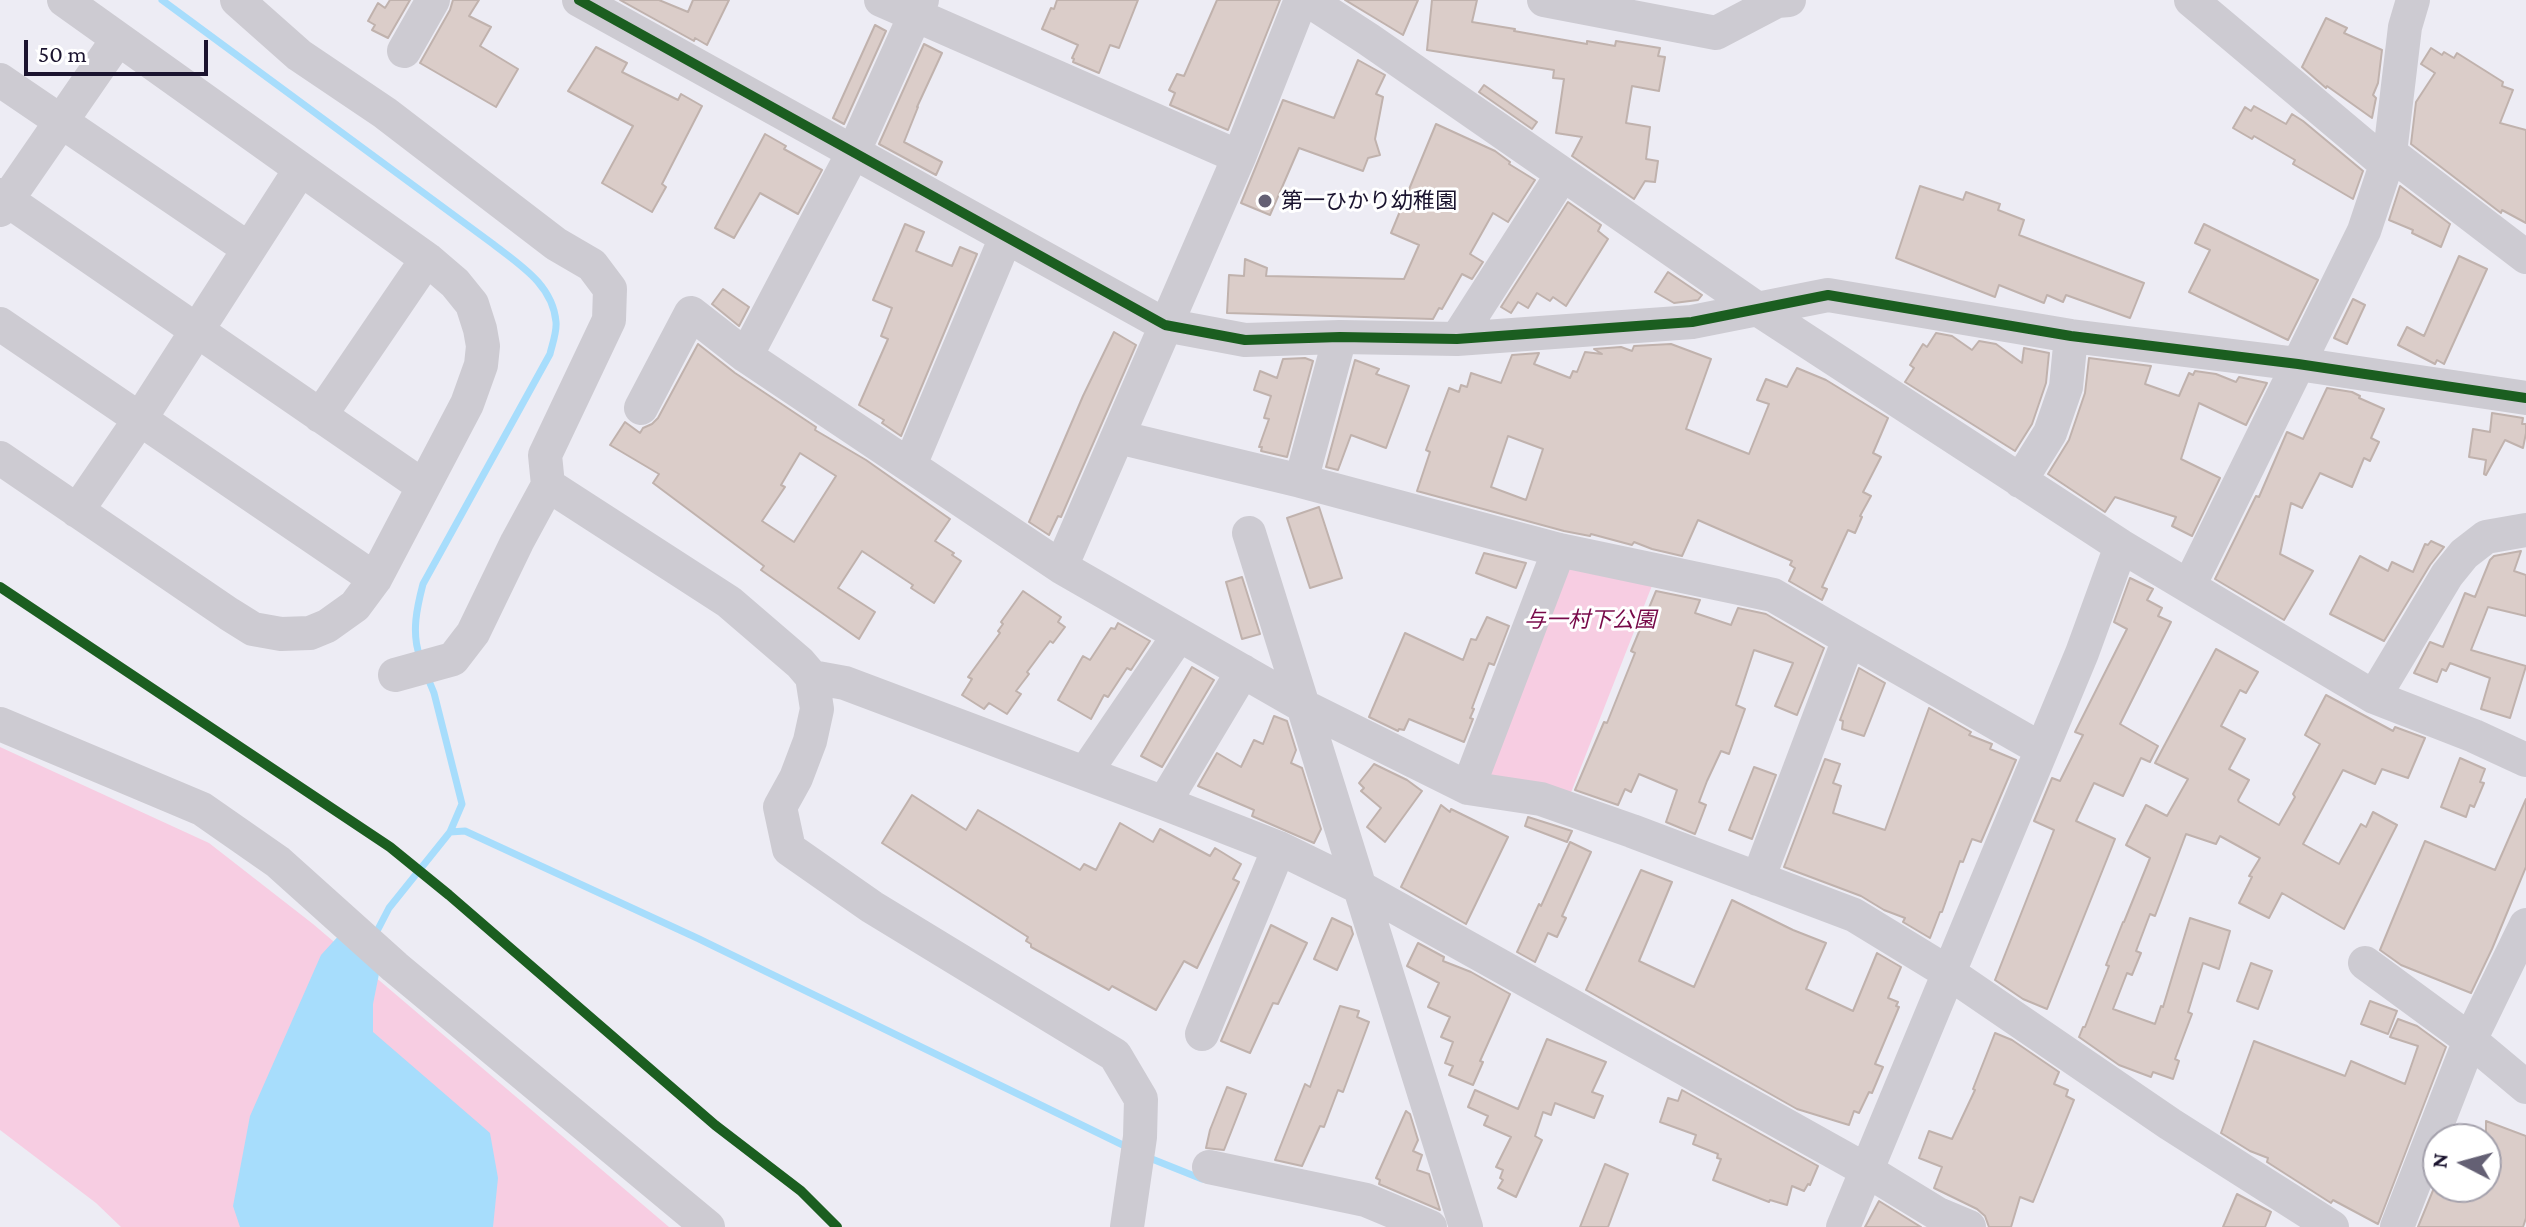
<!DOCTYPE html>
<html>
<head>
<meta charset="utf-8">
<style>
	body { margin:0 }
	#map { position:relative; width:2526px; height:1227px; overflow:hidden; background:#edecf4; font-family:"Crimson Pro",serif }
	canvas { display:block }
	.north { position:absolute; left:2422px; top:1123px; width:80px; height:80px; box-sizing:border-box; background:#fff; border:2px solid #a4a1ac; border-radius:50%; rotate:276deg; font-size:22px; font-weight:700; line-height:32px; text-align:center; color:#1b142f }
	.north::after { content:''; display:block; margin:auto; width:28px; height:36px; background:#646074; clip-path:polygon(50% 0,100% 100%,50% 72%,0 100%) }
	.scale { position:absolute; left:24px; top:40px; width:184px; height:36px; box-sizing:border-box; border:4px solid #1b142f; border-top:0; padding-left:10px; font-size:24px; line-height:28px; white-space:nowrap; color:#1b142f; -webkit-text-stroke:6px #fff; paint-order:stroke }
</style>
</head>
<body>
<div id="map">
<canvas width="2526" height="1227"></canvas>
<div class="north">N</div>
<div class="scale">50 m</div>
</div>
<script>
const c = document.querySelector('canvas').getContext('2d');
c.lineJoin = 'round';
function fill(path, color) { c.fillStyle = color; c.fill(path, 'evenodd'); }
function strokePath(path, color, width, dash) { c.strokeStyle = color; c.lineWidth = width; c.lineCap = dash ? 'butt' : 'round'; c.setLineDash(dash || []); c.stroke(path); }
function label(font, color, halo, rows, align = 'center') {
  c.font = font + ' "Crimson Pro","Noto Sans JP",serif'; c.lineWidth = 6; c.setLineDash([]); c.textBaseline = 'middle'; c.strokeStyle = halo; c.fillStyle = color; for (const [text, x, y, turn = 0] of rows) {
    c.save(); c.translate(x, y); c.rotate((+turn || 0) * Math.PI / 180); c.textAlign = isNaN(turn) ? turn : align; if (halo) c.strokeText(text, 0, 0); c.fillText(text, 0, 0); c.restore();
  }
}
const green = new Path2D(`
	M1565 559 1655 578 1570 795 1484 775Z
	M0 747 209 843 313 924 669 1227H121L96 1203 0 1130Z`);
const water = new Path2D(`
	M342 932 380 969 373 1004V1032L490 1133 498 1178 493 1227H240L233 1206 250 1116 321 955Z`);
const stream = new Path2D(`
	M162 0 493 244C520 265 553 285 556 322 557 332 552 345 550 354L423 584C417 607 411 633 420 657
	M450 832 465 831 697 938 1129 1148
	M375 935 389 908 450 832 462 804 434 693 427 676
	M1147 1157 1202 1179`);
const building = new Path2D(`
	M390 0H410L388 38 372 30 375 25 368 21 378 3 385 8Z
	M453 0H479L469 16 491 27 480 46 518 69 496 107 420 63 450 10Z
	M620 0H659L688 12 693 0H729L707 45 695 38 694 41Z
	M1057 0H1138L1119 48 1110 45 1099 73 1073 62 1074 59 1072 58 1078 45 1042 29 1051 8 1054 9Z
	M1217 0H1280L1228 130 1170 105 1175 93 1169 90 1177 74 1184 76Z
	M1345 0H1418L1403 35Z
	M1432 0H1477L1472 22 1515 29 1514 31 1587 44V41L1615 46 1616 41 1660 48 1658 56 1665 57 1659 91 1632 86 1626 123 1650 127 1646 159 1658 161 1655 182 1645 181 1634 199 1572 156 1582 137 1556 133 1564 79 1553 78 1554 70 1427 50Z
	M2326 18 2347 28 2344 33 2382 50 2378 83 2373 95 2376 98 2372 118 2327 86 2326 88 2302 67Z
	M875 25 886 31 844 124 833 118Z
	M924 44 942 53 917 107H918L904 142 942 162 936 175 879 144Z
	M596 47 627 63 622 72 678 100 681 94 702 106 662 184 666 187 652 212 602 183 633 126 568 91Z
	M2431 48 2442 55 2444 52 2454 58 2457 53 2503 82 2502 86 2513 90 2500 123 2526 130V223L2502 210 2501 213 2411 144 2416 102 2435 73 2421 64Z
	M1358 60 1385 75 1376 94 1383 97 1375 139 1380 155 1368 158 1363 171 1299 148 1270 215 1241 203 1283 100 1334 118Z
	M1484 85 1537 122 1532 129 1479 92Z
	M2254 106 2286 124 2292 114 2303 121 2363 171 2353 199 2293 164 2295 160 2254 136 2252 139 2233 128 2245 107 2251 111Z
	M1436 124 1495 151 1510 162 1509 164 1535 180 1508 222 1493 213 1470 254 1483 262 1472 279 1462 274 1442 309 1439 308 1433 319 1227 313 1229 275 1244 276 1245 259 1267 268 1266 276 1404 279 1419 245 1391 233Z
	M765 134 786 146 784 149 822 170 798 214 760 193 734 238 715 228Z
	M1920 186 1963 200 1966 192 2000 204 1998 210 2024 220 2019 235 2144 283 2130 318 2066 295 2063 302 2047 295 2044 303 1999 285 1995 297 1896 258Z
	M2400 186 2450 224 2441 247 2412 233 2413 230 2389 220Z
	M1568 202 1601 225 1598 231 1608 239 1566 306 1553 297 1550 301 1537 293 1528 308 1518 302 1511 313 1501 307Z
	M905 224 924 232 916 251 952 266 960 247 977 254 901 436 882 423 884 420 859 405 888 339 881 336 892 308 873 300Z
	M2204 224 2318 280 2288 340 2189 292 2210 250 2195 243Z
	M2459 256 2487 269 2444 364 2437 360 2435 364 2398 345 2407 327 2424 336Z
	M1668 272 1702 295 1698 300 1674 303 1655 292Z
	M723 289 749 307 739 326 712 304Z
	M2353 299 2365 305 2347 344 2334 338Z
	M1114 332 1136 345 1061 517 1058 516 1049 535 1029 522 1083 396Z
	M1936 333 1952 336 1972 350 1979 341 1996 344 2022 363 2024 348 2049 353 2046 383 2032 424 2015 451 1905 382 1914 368 1910 365 1923 344 1927 347Z
	M698 344 735 373 816 427 815 430 866 460 950 519 935 541 954 553 952 555 961 561 934 603 911 588 913 585 862 551 838 588 875 612 859 639 761 570 764 566 653 483 659 474 610 445 625 422 640 433 643 428 652 424 658 418ZM800 453 836 476 794 542 762 521 785 487 781 485Z
	M1671 344 1711 359 1686 429 1749 454 1769 404 1757 400 1766 379 1787 387 1797 368 1826 380 1888 418 1873 453 1881 457 1863 492 1871 496 1860 516 1862 517 1855 533 1848 530 1822 587 1827 589 1822 600 1789 581 1795 568 1790 565 1792 561 1698 520 1682 556 1652 549 1634 542 1632 545 1591 534 1590 536 1564 531 1417 491 1430 452 1426 450 1449 388 1459 392 1461 385 1467 387 1471 373 1501 383 1512 355 1539 353 1534 364 1570 378 1573 371 1577 372 1585 352 1602 354 1594 349 1621 347 1632 351 1634 346ZM1508 436 1543 449 1526 500 1491 487Z
	M1305 358 1313 361 1287 457 1261 451 1262 447H1259L1269 419 1264 418 1271 396 1254 390 1260 371 1277 378 1283 359Z
	M2089 358 2151 366 2145 384 2179 396 2189 373 2193 375 2195 371 2216 374 2236 382 2239 377 2267 383 2246 425 2199 403 2181 459 2220 478 2192 536 2172 526 2176 517 2115 497 2105 512 2048 474 2069 440 2085 393Z
	M1355 360 1379 369 1376 374 1409 386 1386 448 1351 435 1338 470 1326 467Z
	M2327 388 2352 392 2360 396 2359 398 2384 409 2371 438 2379 442 2370 461 2364 458 2352 487 2320 473 2302 508 2291 503 2280 554 2313 571 2284 620 2215 579 2256 496 2259 497 2287 432 2303 439Z
	M2492 413 2523 418 2522 424H2526V433L2523 448 2505 440 2486 475 2484 474 2486 460 2469 457 2473 429 2490 432Z
	M1319 507 1342 578 1310 588 1287 518Z
	M2431 541 2444 547 2430 565 2384 641 2330 614 2360 556 2388 571 2392 562 2413 572 2425 544 2428 545Z
	M2521 551 2514 571 2526 575V616L2488 607 2471 650 2526 666 2510 718 2481 709 2490 678 2450 663 2446 671 2442 669 2437 682 2414 673 2430 642 2443 647 2465 593 2475 597 2490 560 2494 556Z
	M1484 553 1526 563 1516 588 1476 573Z
	M1242 577 1260 634 1242 639 1226 582Z
	M2130 578 2153 589 2147 600 2162 608 2158 616 2171 622 2120 724 2158 746 2150 762 2141 758 2123 796 2094 783 2076 821 2115 839 2047 1009 2023 999 1995 980 2054 830 2034 821 2052 778 2060 781 2083 735 2075 732 2127 629 2114 622Z
	M1023 591 1061 617 1058 622 1065 627 1053 643 1050 641 1027 672 1029 674 1016 691 1021 694 1007 714 989 703 984 709 962 695 972 679 968 677 1000 633 998 631 1003 624 1001 622Z
	M1656 591 1700 600 1695 613 1731 625 1738 608 1766 614 1824 648 1797 715 1775 706 1793 663 1754 650 1736 705 1745 709 1729 754 1721 751 1707 781 1699 802 1706 805 1695 834 1666 822 1677 790 1639 774 1631 792 1625 789 1618 805 1575 790 1604 722 1607 723 1635 653 1631 651Z
	M1487 617 1509 626 1494 665 1489 663 1472 708 1474 709 1470 718 1473 719 1464 742 1409 719 1404 730 1399 729 1398 731 1369 717 1405 633 1463 660 1471 639 1476 640Z
	M1118 623 1150 641 1131 670 1127 668 1108 697 1104 695 1091 719 1058 700 1083 656 1090 660 1111 628 1115 629Z
	M2216 649 2258 672 2246 693 2240 690 2221 726 2245 739 2229 769 2249 780 2238 800 2239 802 2279 825 2295 797 2293 794 2320 744 2305 735 2326 695 2393 731 2395 727 2425 738 2408 778 2382 769 2375 784 2343 770 2303 844 2339 864 2361 824 2366 827 2373 812 2397 825 2344 929 2282 893 2269 918 2239 903 2252 877 2249 876 2260 858 2220 836 2216 844 2186 834 2155 916 2150 914 2136 951 2141 953 2132 975 2127 973 2113 1009 2155 1024 2161 1006 2163 1007 2190 918 2230 931 2219 969 2203 963 2188 1012 2192 1014 2175 1059 2179 1061 2173 1079 2153 1072 2151 1077 2119 1065 2079 1037 2083 1027H2085L2109 966 2106 965 2123 922H2124L2150 858 2126 845 2146 805 2167 816 2188 779 2155 763Z
	M1192 667 1214 680 1162 767 1141 756Z
	M1859 668 1885 683 1864 736 1842 729 1843 721 1840 720Z
	M1929 708 1971 732 1969 735 1992 744 1990 749 2016 760 1981 842 1972 839 1963 862 1960 861 1942 912H1940L1930 938 1903 922 1905 918 1884 910 1861 896 1784 867 1825 759 1840 764 1833 783 1841 786 1833 813 1885 830Z
	M1274 716 1287 721 1296 750 1291 763 1302 768 1321 829 1314 843 1252 816 1254 810 1198 786 1217 753 1241 767 1254 740 1263 744Z
	M2460 758 2485 769 2480 782 2484 783 2474 807 2470 805 2466 817 2441 807Z
	M1374 764 1407 780 1422 791 1385 842 1367 827 1381 808 1361 791 1364 788 1359 783Z
	M1754 767 1776 775 1752 839 1729 830Z
	M912 795 966 830 978 810 1080 870 1084 864 1096 870 1120 823 1153 842 1160 829 1210 856 1215 848 1241 864 1233 879 1239 882 1197 968 1184 961 1156 1010 1112 986 1109 990 1031 947V944L1026 941 1028 937 882 843Z
	M2526 799V867L2492 949 2471 993 2401 965 2380 950 2425 841 2495 870Z
	M1441 805 1450 812 1451 809 1508 837 1466 924 1401 887Z
	M1528 817 1572 831 1567 842 1525 826Z
	M1570 842 1591 852 1562 916 1566 918 1557 937 1548 933 1535 962 1517 952 1539 904 1541 906Z
	M1641 870 1672 882 1639 961 1694 987 1732 900 1793 930 1826 943 1806 989 1853 1011 1877 953 1901 967 1888 998 1898 1002 1896 1006 1899 1007 1875 1064 1883 1067 1872 1093 1869 1092 1859 1113 1854 1111 1849 1125 1797 1109 1586 990Z
	M1332 918 1351 927 1353 934 1337 970 1314 959Z
	M1271 925 1307 943 1278 1004 1273 1003 1250 1053 1221 1041Z
	M1418 943 1444 957 1443 961 1471 972 1510 994 1480 1061 1483 1062 1473 1085 1449 1075 1453 1066 1445 1063 1453 1042 1441 1037 1450 1017 1428 1007 1439 983 1407 966Z
	M2251 963 2272 971 2258 1009 2237 1001Z
	M2370 1001 2397 1011 2388 1034 2361 1024Z
	M1340 1006 1359 1011 1357 1017 1369 1022 1343 1092 1338 1090 1324 1127 1320 1126 1302 1166 1275 1160 1305 1084 1310 1087Z
	M2398 1019 2417 1026 2446 1047 2378 1224 2333 1200 2331 1203 2267 1162 2268 1158 2250 1151 2221 1133 2254 1041 2345 1076 2351 1061 2405 1084 2418 1046 2390 1037Z
	M1995 1033 2012 1040 2059 1072 2054 1084 2068 1090 2066 1096 2074 1100 2033 1202 2020 1197 2011 1227H1989L1985 1216 1977 1209 1934 1188 1942 1167 1919 1158 1929 1131 1952 1139 1975 1090 1973 1089Z
	M1547 1039 1606 1062 1592 1092 1603 1096 1594 1118 1555 1103 1551 1115 1543 1112 1535 1136 1542 1140 1516 1197 1498 1188 1503 1180 1500 1178 1503 1170 1496 1167 1511 1137 1484 1125 1488 1116 1468 1107 1475 1090 1518 1109Z
	M1227 1087 1246 1094 1224 1150 1206 1148 1210 1130Z
	M1682 1090 1818 1166 1810 1185 1808 1184 1804 1191 1792 1186 1787 1205 1770 1200 1769 1202 1713 1180 1721 1159 1717 1158 1718 1154 1693 1144 1696 1135 1660 1122 1668 1098 1678 1101Z
	M1406 1111 1410 1114 1418 1140 1413 1151 1422 1155 1417 1170 1429 1174 1440 1210 1379 1184 1380 1180 1376 1178Z
	M2486 1121 2526 1136V1218L2523 1227H2418L2434 1188 2449 1194 2451 1187H2486Z
	M1605 1164 1628 1174 1608 1227H1580Z
	M2237 1194 2271 1212 2265 1227H2223Z
	M1879 1201 1921 1227H1865Z`);
const minor = new Path2D(`
	M237 0 299 55 385 113 556 244 592 265 610 289 609 320 545 455 548 485 517 542 473 633 453 659 395 675
	M579 0 1165 325 1245 340 1340 337 1457 339 1692 322 1828 295 2071 336 2298 364 2526 398
	M881 0 1239 157
	M1308 0 1368 39 1759 310 2121 546 2374 697 2474 736 2526 760
	M1544 0 1716 33 1777 1 1789 0
	M2191 0 2386 164
	M404 51 433 0
	M0 80 249 249
	M2390 153 2526 257
	M0 195 423 486
	M0 210 118 39
	M0 324 375 579
	M1457 339 1562 175
	M746 356 853 153 922 0
	M641 408 691 313 746 356 1061 567 1305 707 1468 788 1541 799 1632 831 1854 915 1949 973 2170 1124 2332 1227
	M320 416 427 259
	M1118 437 1301 481 1559 550 1773 595 1849 639 1758 879
	M0 458 229 614 253 629 281 634 310 633 327 626 355 606 375 579 467 404 481 365 483 346 480 329 472 304 455 283 427 259 64 0
	M910 465 1006 237
	M1301 481 1340 337
	M2020 481 2050 433 2066 387 2071 336
	M548 485 729 602 800 663 812 677 817 709 810 741 796 778 780 807 789 849 872 907 1115 1055 1141 1099 1140 1137 1127 1227
	M77 511 140 419 300 170
	M1249 533 1466 1227
	M1061 567 1239 157 1301 0
	M2189 586 2364 231 2390 153 2405 27 2413 0
	M1849 639 2041 749
	M812 677 845 683 1164 803 1279 848 1361 888 1866 1170 1938 1214 1969 1227
	M2374 697 2447 575 2464 554 2486 537 2526 530
	M0 724 202 809 278 862 395 967 708 1227
	M1085 773 1179 635
	M1468 788 1559 550
	M1164 803 1243 671
	M2365 963 2470 1040 2526 1087
	M1202 1034 1279 848
	M1209 1167 1366 1200 1430 1227
	M1843 1227 2082 653 2121 546
	M2397 1227 2470 1040 2526 925`);
const cycleway = new Path2D(`
	M579 0 1165 325 1245 340 1340 337 1457 339 1692 322 1828 295 2071 336 2298 364 2526 398
	M0 587 390 847 449 895 715 1125 801 1191 837 1227`);
const markers = [
	[1265,201,8,"#646074"]
];
const poiNames = [
	["第一ひかり幼稚園",1281,201]
];
const parkNames = [
	["与一村下公園",1590,620]
];
fill(green, '#f7cde2');
fill(water, '#a7ddfc');
strokePath(stream, '#a7ddfc', 7);
fill(building, '#dbcdc9');
strokePath(building, '#c0b2ad', 2);
strokePath(minor, '#cdcbd2', 34);
strokePath(cycleway, '#1b5e20', 10);
for (const [x, y, r, color] of markers) { const dot = new Path2D(); dot.arc(x, y, r, 0, 2 * Math.PI); c.fillStyle = color; c.fill(dot); strokePath(dot, '#fff', 3); }
label('22px', '#1b142f', '#fff', poiNames, 'left');
label('italic 22px', '#770949', '#fff', parkNames);
</script>
</body>
</html>
